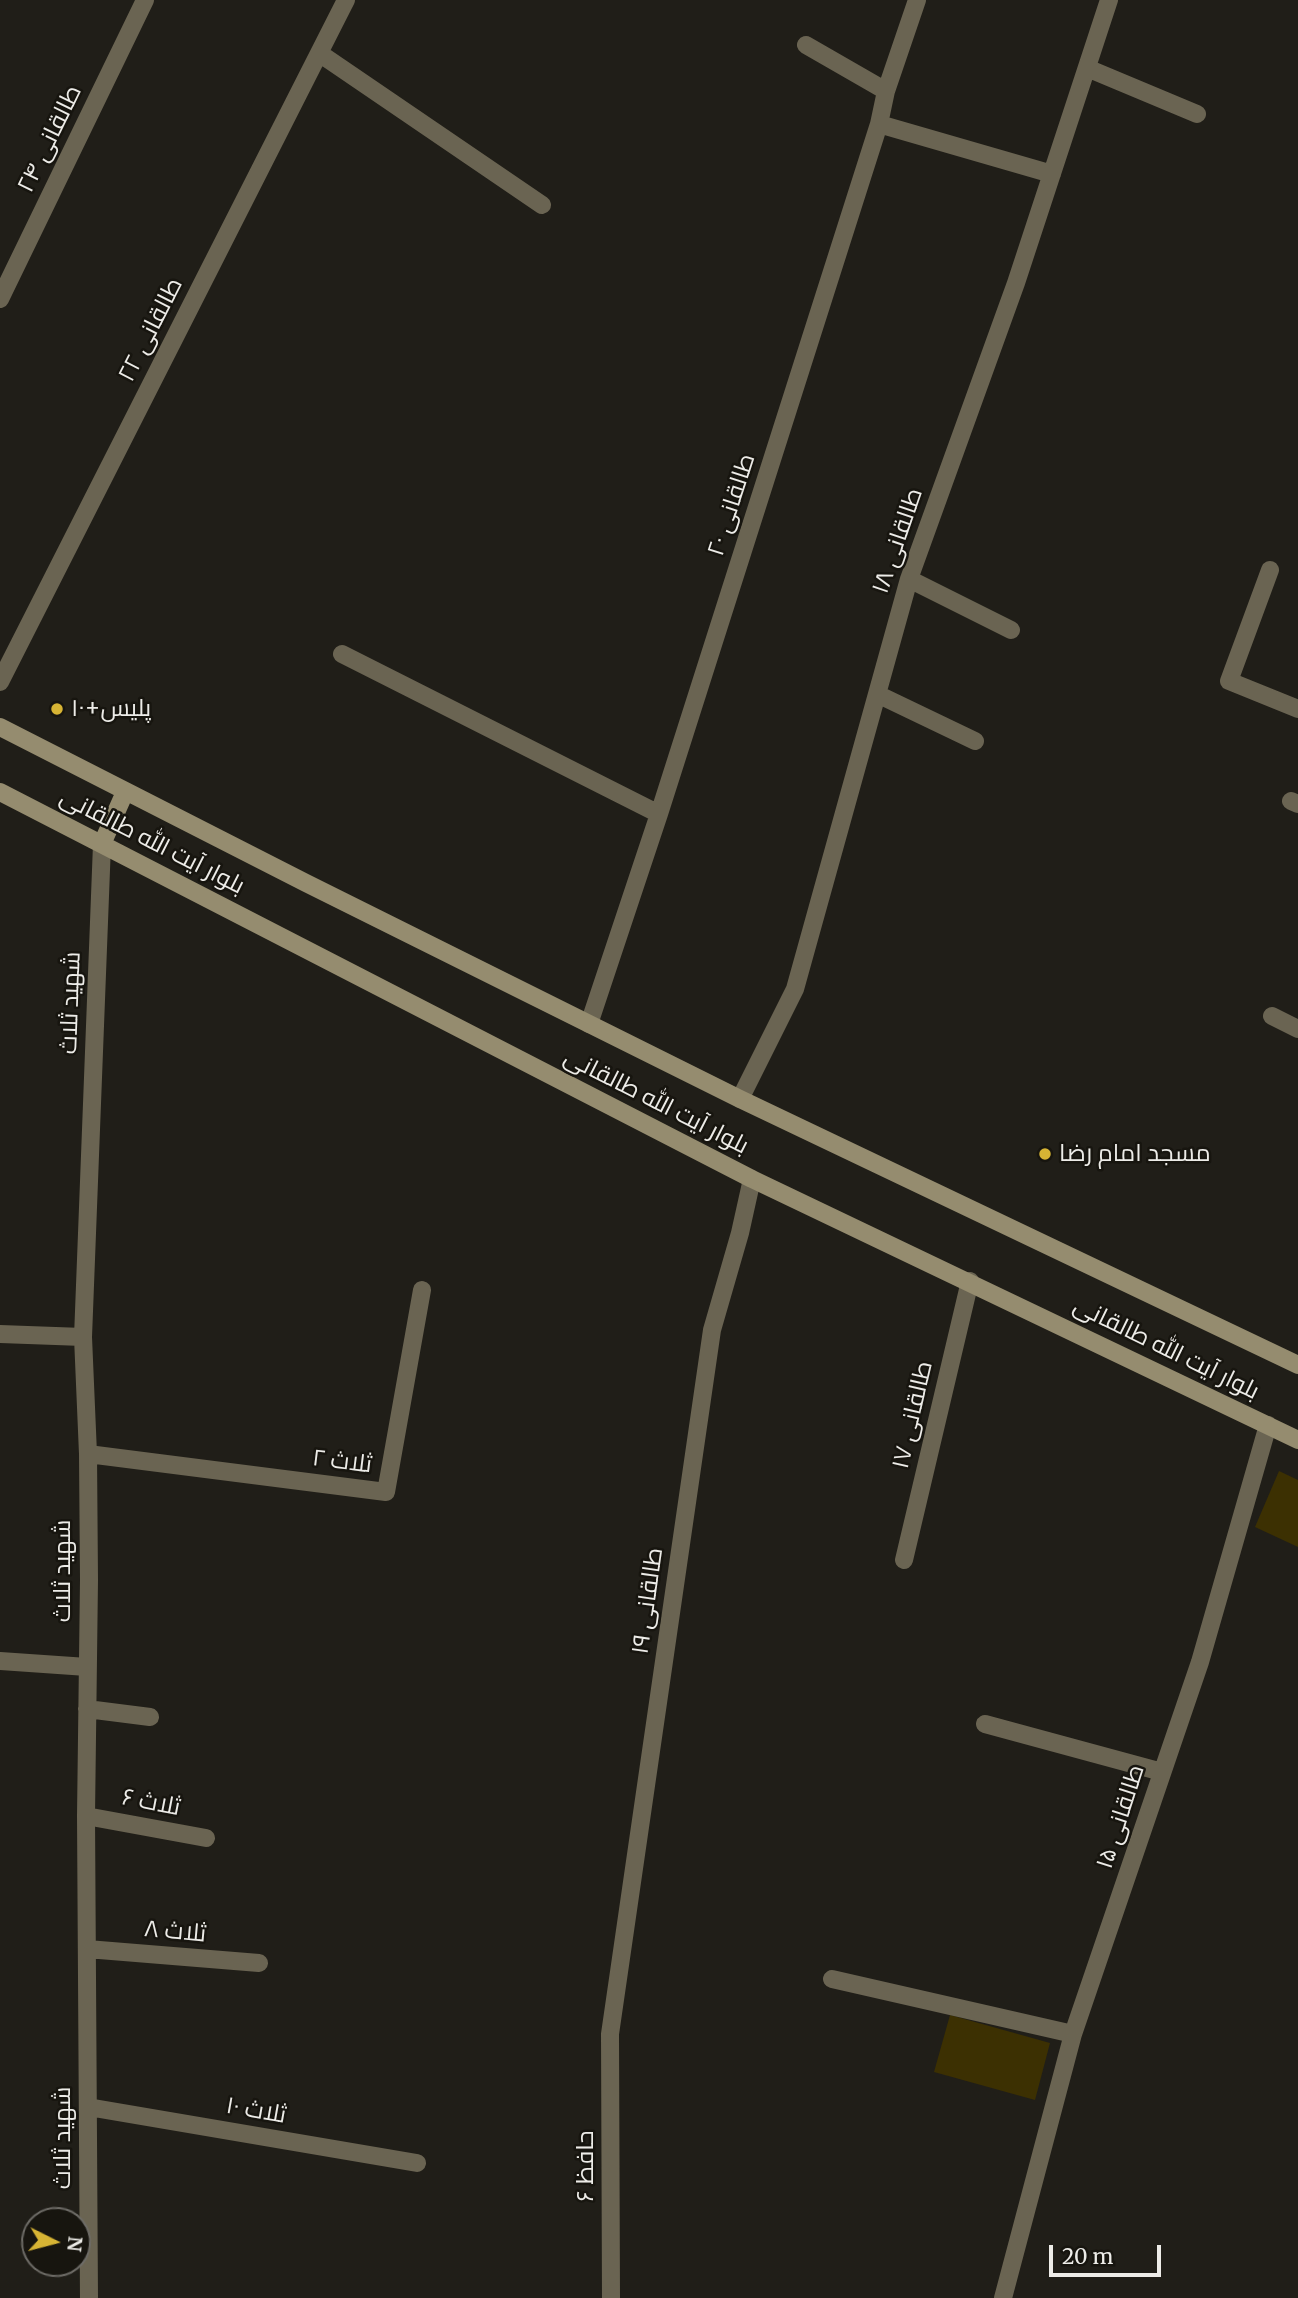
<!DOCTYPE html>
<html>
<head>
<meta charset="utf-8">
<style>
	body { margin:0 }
	#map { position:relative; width:1298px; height:2298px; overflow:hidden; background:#201e18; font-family:Merriweather,serif }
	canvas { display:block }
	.north { position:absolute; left:21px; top:2207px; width:70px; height:70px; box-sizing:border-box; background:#17150f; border:2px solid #6d6b66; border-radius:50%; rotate:96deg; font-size:19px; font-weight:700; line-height:28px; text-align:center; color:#edece8 }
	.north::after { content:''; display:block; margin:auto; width:24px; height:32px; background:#d7b434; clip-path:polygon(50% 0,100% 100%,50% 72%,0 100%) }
	.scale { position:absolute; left:1049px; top:2245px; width:112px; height:32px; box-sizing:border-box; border:4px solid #edece8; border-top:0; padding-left:9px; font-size:21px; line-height:24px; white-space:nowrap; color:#edece8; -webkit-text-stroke:5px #17150f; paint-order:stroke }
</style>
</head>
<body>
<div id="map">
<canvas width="1298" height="2298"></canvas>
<div class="north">N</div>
<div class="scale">20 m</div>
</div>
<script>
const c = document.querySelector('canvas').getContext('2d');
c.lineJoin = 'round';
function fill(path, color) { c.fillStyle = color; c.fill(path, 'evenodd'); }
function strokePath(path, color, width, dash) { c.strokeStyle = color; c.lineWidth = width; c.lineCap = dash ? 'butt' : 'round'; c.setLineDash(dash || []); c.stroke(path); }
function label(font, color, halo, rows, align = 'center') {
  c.font = font + ' Merriweather,Cairo,serif'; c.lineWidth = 5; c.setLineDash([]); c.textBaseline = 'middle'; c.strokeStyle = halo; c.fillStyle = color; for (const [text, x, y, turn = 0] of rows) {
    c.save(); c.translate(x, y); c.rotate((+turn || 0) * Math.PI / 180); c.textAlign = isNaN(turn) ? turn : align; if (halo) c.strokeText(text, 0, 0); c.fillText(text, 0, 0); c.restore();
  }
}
const building = new Path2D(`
	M1279 1471 1298 1480V1547L1255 1527Z
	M950 2015 1050 2043 1035 2100 934 2072Z`);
const minor = new Path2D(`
	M806 45 886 91
	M319 53 542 205
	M1087 68 1197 114
	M879 124 1052 174
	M0 299 145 0
	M1270 570 1229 681 1298 709
	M909 579 1011 630
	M342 654 659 814
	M0 682 346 0
	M877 694 975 741
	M1291 801 1298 804
	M1272 1016 1298 1029
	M589 1024 659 814 879 124 886 91 917 0
	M740 1099 795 989 909 579 1016 283 1109 0
	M0 1334 83 1337
	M88 1454 386 1492 422 1290
	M904 1560 970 1281
	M0 1661 87 1667
	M87 1709 150 1717
	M985 1724 1162 1772
	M86 1816 206 1838
	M87 1949 259 1963
	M832 1979 1073 2034
	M88 2107 417 2163
	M89 2298 86 1816 89 1580 88 1454 83 1337 102 844
	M611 2298 610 2034 712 1330 740 1233 752 1179
	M1003 2298 1073 2034 1200 1662 1268 1425`);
const secondary = new Path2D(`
	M0 727 306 883 740 1099 1298 1365
	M0 792 752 1179 1298 1440
	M102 844 125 792`);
const markers = [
	[57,709,7,"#d7b434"],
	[1045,1154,7,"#d7b434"]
];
const streetNames = [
	["طالقانی ۲۴",50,139,-64],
	["طالقانی ۲۲",151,330,-63],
	["طالقانی ۲۰",732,505,-72],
	["طالقانی ۱۸",898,541,-71],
	["بلوار آیت الله طالقانی",152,842,27],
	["شهید ثلاث",71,1003,-88],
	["بلوار آیت الله طالقانی",656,1102,27],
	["بلوار آیت الله طالقانی",1166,1349,26],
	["طالقانی ۱۷",913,1415,-77],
	["ثلاث ۲",342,1462,7],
	["شهید ثلاث",63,1571,-90],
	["طالقانی ۱۹",648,1601,-82],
	["ثلاث ۶",151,1803,11],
	["طالقانی ۱۵",1121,1817,-72],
	["ثلاث ۸",175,1932,5],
	["ثلاث ۱۰",256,2111,10],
	["شهید ثلاث",63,2138,-90],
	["حافظ ۶",586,2166,-90]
];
const poiNames = [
	["پلیس+۱۰",71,709],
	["مسجد امام رضا",1059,1154]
];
fill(building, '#3c3002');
strokePath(minor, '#6a6452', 18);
strokePath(secondary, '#958c6f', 18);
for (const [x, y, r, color] of markers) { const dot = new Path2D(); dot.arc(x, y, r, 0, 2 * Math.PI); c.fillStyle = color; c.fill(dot); strokePath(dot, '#17150f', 2.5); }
label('24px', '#edece8', '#17150f', streetNames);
label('24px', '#edece8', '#17150f', poiNames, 'left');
</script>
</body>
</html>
